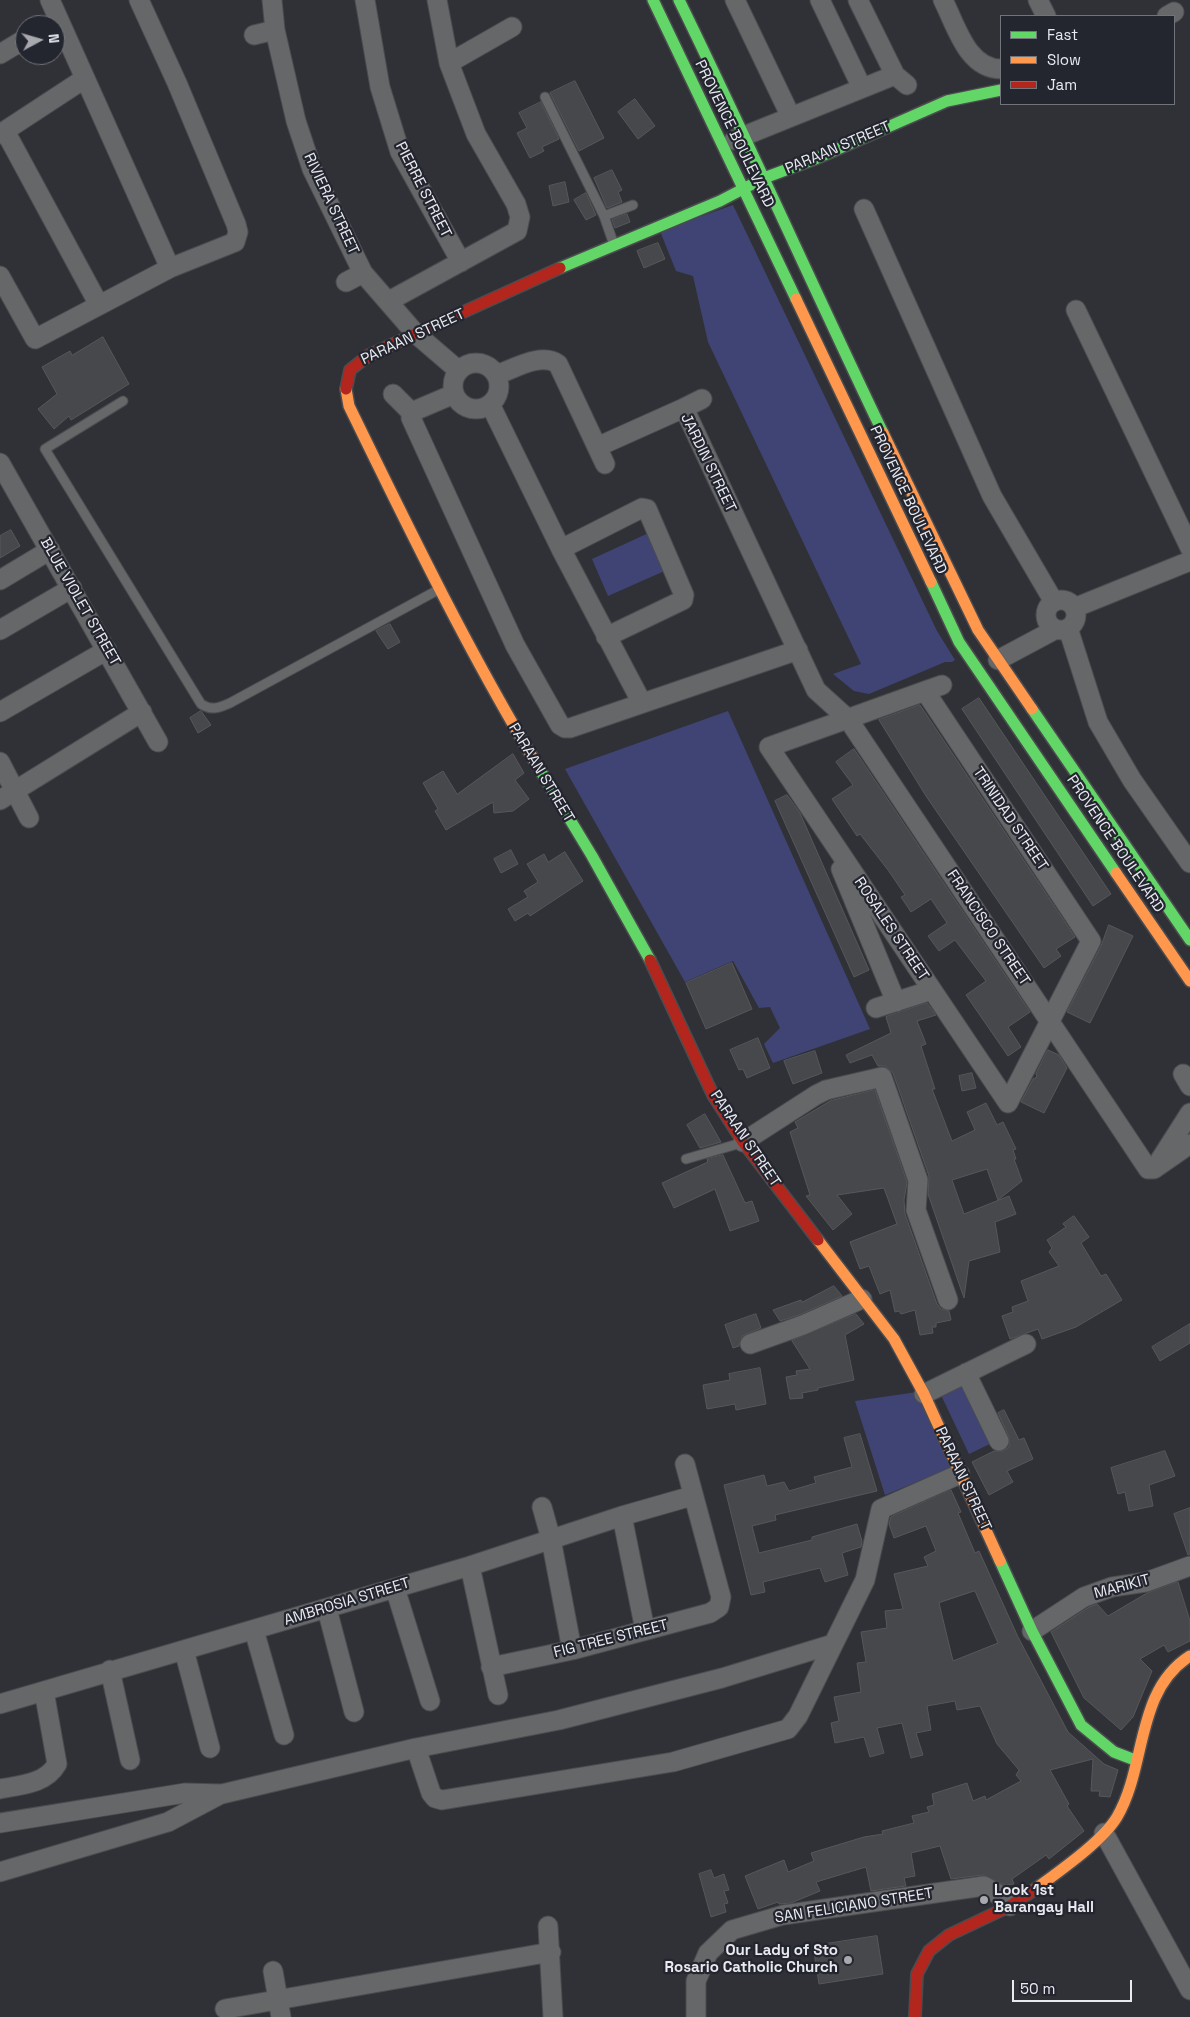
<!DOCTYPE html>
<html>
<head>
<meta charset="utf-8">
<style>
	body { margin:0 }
	#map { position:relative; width:1190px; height:2017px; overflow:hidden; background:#303136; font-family:"Space Grotesk",sans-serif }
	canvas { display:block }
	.legend { position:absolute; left:1000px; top:15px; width:175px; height:90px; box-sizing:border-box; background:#23252f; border:1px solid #72747c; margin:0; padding:6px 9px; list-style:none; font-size:15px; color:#e9eaf0 }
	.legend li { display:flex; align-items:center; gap:10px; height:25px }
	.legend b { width:25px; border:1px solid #72747c }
	.north { position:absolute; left:15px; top:15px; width:50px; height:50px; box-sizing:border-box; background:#23252f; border:1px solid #72747c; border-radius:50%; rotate:84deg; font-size:14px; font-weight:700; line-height:20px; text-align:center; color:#e9eaf0 }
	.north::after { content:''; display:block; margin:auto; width:18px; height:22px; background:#a8a9af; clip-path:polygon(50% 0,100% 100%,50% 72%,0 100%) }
	.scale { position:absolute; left:1012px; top:1980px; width:120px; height:22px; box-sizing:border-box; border:2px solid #e9eaf0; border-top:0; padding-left:6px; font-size:15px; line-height:18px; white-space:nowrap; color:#e9eaf0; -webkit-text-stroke:4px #23252f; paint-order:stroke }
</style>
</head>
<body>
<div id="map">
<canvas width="1190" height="2017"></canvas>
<ul class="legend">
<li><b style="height:6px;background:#63d668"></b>Fast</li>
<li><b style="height:6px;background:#ff974d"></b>Slow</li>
<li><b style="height:6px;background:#b3261e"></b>Jam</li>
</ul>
<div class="north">N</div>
<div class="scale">50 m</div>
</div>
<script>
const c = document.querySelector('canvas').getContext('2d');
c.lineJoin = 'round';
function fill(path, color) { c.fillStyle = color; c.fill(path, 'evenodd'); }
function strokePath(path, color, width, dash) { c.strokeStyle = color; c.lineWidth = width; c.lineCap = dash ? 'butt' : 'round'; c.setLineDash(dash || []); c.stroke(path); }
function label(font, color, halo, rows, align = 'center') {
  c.font = font + ' "Space Grotesk",sans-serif'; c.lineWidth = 4.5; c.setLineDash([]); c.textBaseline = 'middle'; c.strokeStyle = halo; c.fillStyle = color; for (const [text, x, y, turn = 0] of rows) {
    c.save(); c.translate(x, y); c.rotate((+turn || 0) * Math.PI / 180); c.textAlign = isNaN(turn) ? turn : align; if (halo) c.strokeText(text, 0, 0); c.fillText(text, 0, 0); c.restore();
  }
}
const green = new Path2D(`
	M733 205 937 631 955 660 952 662H945L869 694 854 691 833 674 861 664 708 342 693 276 676 271 660 231Z
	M653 531 669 569 608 596 592 559Z
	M728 711 870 1029 773 1063 764 1044 780 1028 770 1007 759 1008 733 961 685 982 565 769Z
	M966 1383 994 1442 969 1454 941 1395Z
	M924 1391 956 1466 885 1495 855 1401Z`);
const building = new Path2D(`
	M575 81 604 138 579 151 550 93Z
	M635 99 655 126 638 139 618 112Z
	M541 102 559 139 542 147 544 151 530 158 517 133 527 128 519 113Z
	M612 170 622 190 618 192 622 202 607 208 594 178Z
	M565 182 569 202 553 206 549 186Z
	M586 193 596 215 586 220 574 200Z
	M627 214 630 222 615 228 612 220Z
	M658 243 665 259 644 268 637 251Z
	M103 337 129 384 71 420 69 416 54 429 38 409 57 394 42 367 70 351 72 355Z
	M11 530 20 546 0 558V536Z
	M390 624 400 642 388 649 376 631Z
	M979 698 1111 894 1093 906 962 709Z
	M920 705 1075 937 1056 949 1061 956 1044 968 926 796 879 720Z
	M201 711 211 725 198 733 190 718Z
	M854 749 1030 1012 1008 1027 1021 1047 1008 1056 966 995 986 981 955 940 939 951 928 936 947 923 931 899 911 912 901 897 905 895 888 870 860 834 857 836 832 799 853 785 836 762Z
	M513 754 524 773 515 780 529 799 513 811 494 813 493 802 446 830 435 811 438 809 423 783 443 771 457 794Z
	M787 795 800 813 869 970 854 977 775 801Z
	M511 850 518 864 501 873 494 859Z
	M565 852 583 881 530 916 528 913 515 921 508 909 528 897 524 891 538 882 527 864 544 854 548 862Z
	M1109 925 1133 936 1090 1023 1067 1012 1101 946Z
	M732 963 752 1009 706 1029 686 983Z
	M927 1003 936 1015 917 1021 926 1044 921 1046 935 1089H932L952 1141 975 1130 967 1112 986 1103 997 1125 1003 1122 1016 1149 1013 1150 1016 1159H1014L1022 1181 998 1200 987 1169 952 1180 964 1214 1009 1196 1016 1214 995 1222 1000 1252 969 1261 964 1298 928 1194 929 1176 893 1073 885 1066H878L872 1055 850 1063 846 1055 891 1033 886 1017Z
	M758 1038 770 1068 747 1078 743 1069 739 1070 730 1050Z
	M1048 1050 1059 1055 1067 1068 1044 1113 1021 1102 1033 1079 1037 1077 1036 1074Z
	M815 1051 822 1073 793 1084 784 1061Z
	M972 1073 976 1088 962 1091 959 1076Z
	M875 1090 907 1182 904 1200 905 1214 937 1304 941 1309 949 1311 951 1320 936 1323V1327H932L933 1333 920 1335 915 1310 901 1314 899 1311 895 1312 890 1290 880 1294 869 1266 860 1269 850 1242 897 1224 884 1188 837 1195 852 1214 833 1230 806 1196 810 1195 790 1132 798 1128 795 1122 830 1101Z
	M705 1114 721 1142 700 1148 687 1125Z
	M723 1155 745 1203 752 1201 759 1221 730 1231 715 1189 674 1208 662 1183 708 1162 707 1159Z
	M1074 1216 1089 1237 1081 1243 1101 1276 1106 1274 1122 1300 1076 1327 1042 1339 1038 1329 1010 1339 1002 1316 1013 1312 1012 1307 1028 1301 1021 1281 1059 1266 1049 1252 1052 1248 1047 1240 1066 1227 1063 1224Z
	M834 1286 842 1296 799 1315 780 1321 773 1310 801 1300 802 1302Z
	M756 1314 761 1328 742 1336 739 1346 733 1348 725 1325Z
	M856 1314 864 1324 845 1335 854 1380 818 1388V1390L802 1393 803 1398 790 1399 786 1377 797 1375 796 1371 810 1369 792 1341Z
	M1190 1324V1343L1160 1361 1152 1347Z
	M760 1368 766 1404 736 1410 735 1404 707 1409 703 1385 730 1380 729 1374Z
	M1004 1410 1019 1440 1024 1438 1033 1459 1007 1471 1013 1482 989 1495 972 1462 994 1451H1003L1009 1447V1437L998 1413Z
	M860 1434 877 1491 775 1515 776 1520 752 1526 759 1553 812 1540V1537L857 1524 862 1541 861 1547 842 1553 848 1575 825 1582 820 1568 763 1582 765 1592 751 1595 724 1485 764 1475 767 1486 784 1482 789 1491 816 1483 814 1477 852 1467 844 1438Z
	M1165 1451 1175 1476 1149 1485 1153 1506 1129 1511 1125 1492 1118 1494 1111 1468Z
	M951 1490 961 1512 958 1513 975 1553 979 1551 1018 1637 1068 1732 1104 1764 1118 1770 1110 1797 1099 1796 1100 1791H1091L1093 1759 1050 1770 1069 1804 1067 1806 1084 1831 1049 1859 1046 1855 1012 1879 1014 1884 1004 1885 983 1875 951 1879 940 1846 911 1853 915 1876 904 1878 906 1886 871 1891 866 1867 816 1882 820 1891 791 1903 779 1904 778 1902 758 1909 745 1876 784 1860 788 1872 814 1861 811 1853 864 1837 883 1834 882 1831 914 1823 912 1816 929 1812 927 1807 934 1805 932 1794 967 1783 973 1801 985 1796 986 1800 1021 1781 1016 1775 1019 1770 997 1744 980 1706 957 1710 955 1701 927 1706 931 1730 916 1733 923 1755 911 1758 902 1723 877 1728 884 1753 870 1757 864 1737 835 1743 831 1723 839 1721 834 1697 861 1692 857 1663 866 1662 861 1632 887 1628 885 1611 903 1609 894 1574 928 1566 924 1557 936 1551 926 1526 894 1538 889 1524 891 1517ZM975 1591 998 1643 953 1661 939 1603Z
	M1190 1508V1554L1188 1555 1174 1514Z
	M1178 1582 1190 1621V1641L1168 1652 1164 1645 1140 1659 1152 1671 1133 1717 1121 1730 1084 1698 1051 1632 1089 1607 1097 1604 1108 1616 1147 1593Z
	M711 1870 714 1878 724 1874 729 1890 724 1891 728 1903 724 1904 726 1912 711 1917 699 1874Z
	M877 1936 883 1974 819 1984 813 1946Z`);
const lane = new Path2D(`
	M545 97 604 216 613 242
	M604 216 633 205
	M123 401 45 449 201 704C212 711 218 708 230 703L436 591
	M686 1159 741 1143`);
const street = new Path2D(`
	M50 0 170 268
	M272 0 275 30 296 121 312 169 363 273 416 334 458 370
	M365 0 380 87 400 152 461 262
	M437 0 449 63 512 27
	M735 0 791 117
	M820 0 862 88
	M858 0 895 75 907 85
	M943 0C956 25 967 69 1001 69
	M1038 0 1046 16
	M1167 16 1174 12
	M254 35 275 30
	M0 54 25 39
	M5 131 99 305
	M0 134 84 79
	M734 140 895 75
	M864 209 992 496 1054 602
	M0 276 35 339 170 268 235 242 238 232 236 224 177 83 139 0
	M346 282 363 273
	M389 301 517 231 520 217 516 204 476 134 449 63
	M1076 310 1190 548
	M453 386a23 23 0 1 1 46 0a23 23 0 1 1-46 0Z
	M496 375C514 369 541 352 558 364L597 447 684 408 816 690 848 719 1148 1169H1154L1190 1144
	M393 394 412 413
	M454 394 414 411 411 418 515 645 560 725 565 728H570L798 650
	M490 404 561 549 642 703
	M684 408 702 399
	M597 447 605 464
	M0 463 158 742
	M561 549 642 508 647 509 684 595 683 600 606 637
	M0 580 50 550
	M1046 615a15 15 0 1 1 30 0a15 15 0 1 1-30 0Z
	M1074 608 1190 561
	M1068 628 1098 722 1132 780 1190 863
	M0 630 72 588
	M998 660 1056 629
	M925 691 1091 941 1008 1103 769 747Z
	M925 691 942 685
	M0 712 107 650
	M0 762 29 818
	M0 800 142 712
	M841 869 896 1002
	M876 1008 932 990
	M1183 1074 1190 1086
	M743 1142 816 1095 826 1090 882 1077 918 1180 916 1210 948 1300
	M1160 1160 1190 1113
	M750 1344 803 1325 862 1299
	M966 1373 999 1441
	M924 1394 1026 1344
	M542 1507 551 1539 572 1650
	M622 1516 645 1630
	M470 1566 498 1695
	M395 1588 430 1701
	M327 1609 354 1712
	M254 1630 284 1735
	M1032 1631 1084 1597 1112 1587 1146 1582 1190 1566
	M184 1650 210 1748
	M491 1667 572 1650 710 1613 719 1607 721 1597 685 1464
	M110 1670 130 1760
	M0 1704 470 1566 622 1516 692 1496
	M416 1748 431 1793 435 1798 442 1800 673 1762 788 1729 798 1716 865 1580 881 1509 960 1474
	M0 1789C20 1785 46 1784 57 1764L44 1691
	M0 1823 185 1793 222 1794 416 1748 559 1720 722 1678 833 1644
	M1104 1833 1190 1990
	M0 1872 168 1822 221 1794
	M548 1926 553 2017
	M273 1971 281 2017
	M225 2009 551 1952
	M696 2017V1981L708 1953 732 1930 783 1915 984 1886 995 1892 1010 1906`);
const fast = new Path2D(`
	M653 0 796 299
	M679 0C749 143 814 289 883 433
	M560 268 720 201 764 178 815 159 947 101 1001 90
	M931 582 959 642 1116 873
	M1032 709 1190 940
	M537 765 592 856 650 960
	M1000 1561 1032 1631 1081 1725 1114 1752 1135 1760`);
const slow = new Path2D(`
	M796 299 931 582
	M346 389 349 406C408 527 467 649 537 765
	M883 433 978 630 1032 709
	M1116 873 1190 981
	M818 1240 894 1339 924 1394 1000 1561
	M1034 1890C1058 1872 1102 1842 1117 1817 1147 1766 1135 1691 1190 1656`);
const jam = new Path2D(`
	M346 389 350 370 369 355 560 268
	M650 960 713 1095 743 1142 818 1240
	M915 2017 917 1974 929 1951 949 1935 1010 1906 1034 1890`);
const markers = [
	[984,1900,5,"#a8a9af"],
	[848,1960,5,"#a8a9af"]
];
const streetNames = [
	["PROVENCE BOULEVARD",734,134,64],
	["PARAAN STREET",838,148,-23],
	["PIERRE STREET",423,190,63],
	["RIVIERA STREET",331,204,65],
	["PARAAN STREET",413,337,-25],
	["JARDIN STREET",708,463,64],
	["PROVENCE BOULEVARD",908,500,65],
	["BLUE VIOLET STREET",80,602,60],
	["PARAAN STREET",541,773,59],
	["TRINIDAD STREET",1010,819,56],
	["PROVENCE BOULEVARD",1115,844,56],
	["FRANCISCO STREET",988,928,56],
	["ROSALES STREET",891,929,56],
	["PARAAN STREET",745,1139,56],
	["PARAAN STREET",963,1479,65],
	["MARIKIT",1122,1587,-15],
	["AMBROSIA STREET",347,1602,-17],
	["FIG TREE STREET",611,1639,-14],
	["SAN FELICIANO STREET",854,1906,-9]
];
const poiNames = [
	["Look 1st",994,1891],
	["Barangay Hall",994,1908],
	["Our Lady of Sto",838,1951,"right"],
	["Rosario Catholic Church",838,1968,"right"]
];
fill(green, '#404474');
fill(building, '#47484c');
strokePath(building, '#56575b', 1);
strokePath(lane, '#4b4c4f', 11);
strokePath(street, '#4b4c4f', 21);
strokePath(fast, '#4b4c4f', 14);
strokePath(slow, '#4b4c4f', 14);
strokePath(jam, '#4b4c4f', 14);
strokePath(lane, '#666769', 9);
strokePath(street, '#666769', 19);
strokePath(fast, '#63d668', 11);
strokePath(slow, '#ff974d', 11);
strokePath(jam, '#b3261e', 11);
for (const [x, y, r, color] of markers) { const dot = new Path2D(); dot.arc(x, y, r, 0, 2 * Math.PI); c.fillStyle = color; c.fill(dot); strokePath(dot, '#23252f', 2); }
label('15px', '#e9eaf0', '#23252f', streetNames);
label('bold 15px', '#e9eaf0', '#23252f', poiNames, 'left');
</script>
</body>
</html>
